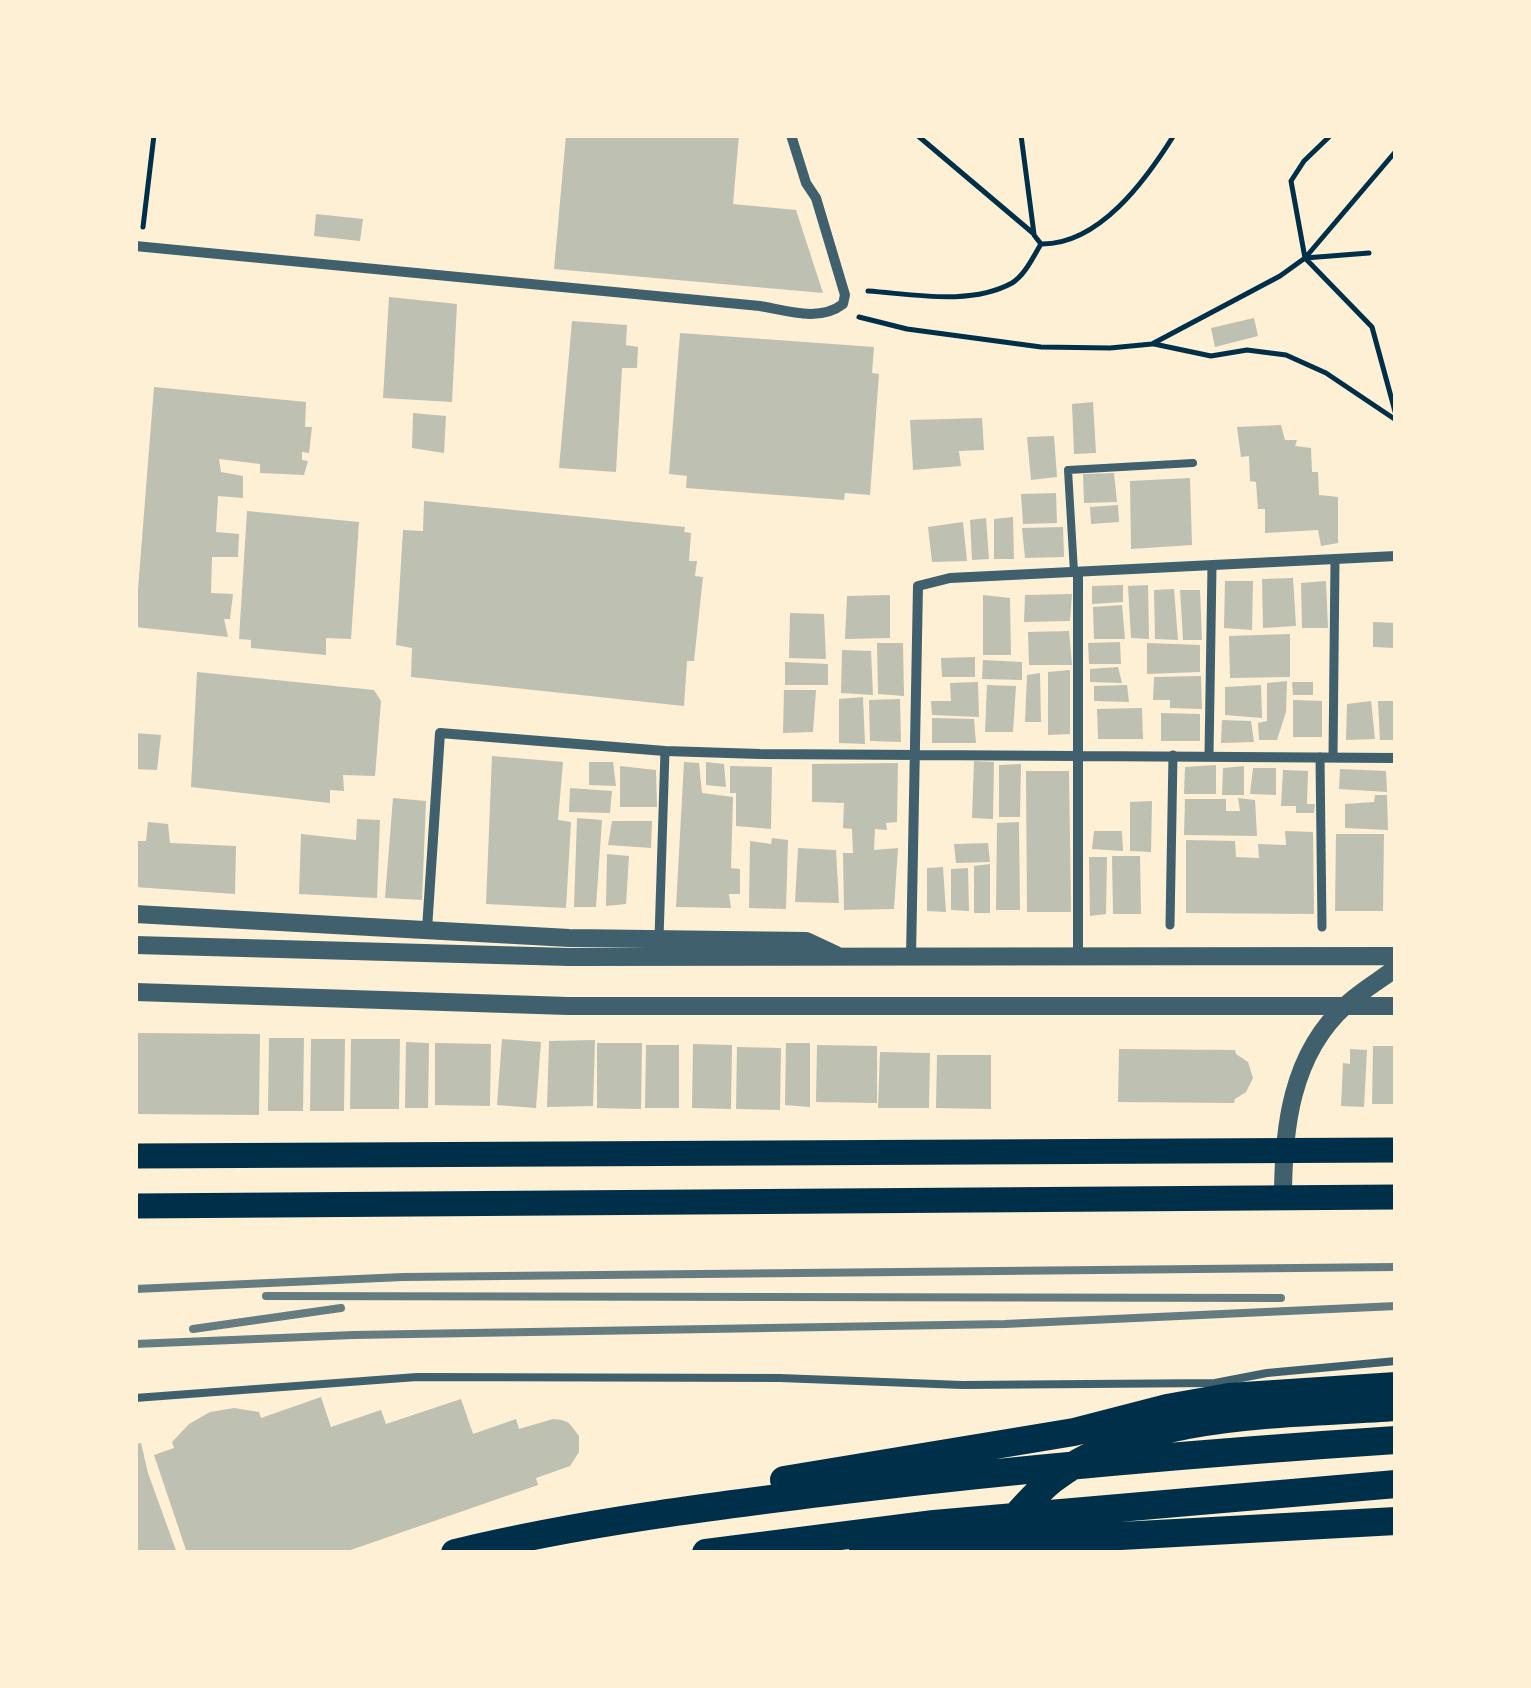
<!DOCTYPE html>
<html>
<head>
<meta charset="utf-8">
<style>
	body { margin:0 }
	#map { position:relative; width:1531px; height:1688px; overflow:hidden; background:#fdf0d5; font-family:"Noto Serif",serif }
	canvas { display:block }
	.frame { position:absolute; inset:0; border:138px solid #fdf0d5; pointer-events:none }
</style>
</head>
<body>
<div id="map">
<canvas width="1531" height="1688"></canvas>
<div class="frame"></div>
</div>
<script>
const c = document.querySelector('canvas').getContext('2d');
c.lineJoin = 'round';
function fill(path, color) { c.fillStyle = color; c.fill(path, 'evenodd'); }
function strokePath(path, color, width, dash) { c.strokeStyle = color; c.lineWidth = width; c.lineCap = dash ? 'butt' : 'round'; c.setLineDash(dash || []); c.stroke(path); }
const building = new Path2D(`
	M566 135H739L733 204 796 210 823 293 554 269Z
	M316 214 363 219 360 241 314 236Z
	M389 297 457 304 452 402 383 398Z
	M1254 318 1258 336 1215 347 1211 328Z
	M572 321 627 325 626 345 638 347 637 368H622L616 472 559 468Z
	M680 333 874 347 872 373 879 374 870 495 845 493 844 500 686 488 687 476 669 474Z
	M154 387 306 402 305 427H312L309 453 302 452V460L308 461 304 475 260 473V464L219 459 221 472 243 476V498L218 496 216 532 239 534 238 557H212L211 593 233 594 230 619H224L228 637 135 627Z
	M1093 402 1096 453 1074 454 1072 404Z
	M413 413 446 416 444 453 412 448Z
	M982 418 984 450 959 451 961 466 913 470 910 420Z
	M1281 425 1285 440H1297L1295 446 1311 448 1312 472H1318L1319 495 1338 497V543L1321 546 1318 530 1265 533V509H1258L1256 482 1250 481 1249 456 1241 457 1237 427Z
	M1054 436 1057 477 1031 480 1027 437Z
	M1114 473 1117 502 1084 503 1083 474Z
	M1190 478 1192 545 1131 549 1130 481Z
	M1056 493 1057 523 1023 524 1021 494Z
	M424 501 685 527 684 532 691 533 689 561H697L695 576 703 577 694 661H687L684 706 411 677 412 648 396 645 403 530 423 531Z
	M1118 505 1119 522 1091 524 1090 507Z
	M247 511 359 522 351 639 326 638V655L251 648V640L239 639Z
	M1013 517 1014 559H994V519Z
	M986 518 989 559 972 560 970 520Z
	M963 522 967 561 932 562 928 527Z
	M1063 527 1064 557 1025 558 1022 528Z
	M1293 578 1296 626 1263 628 1262 579Z
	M1225 581H1253L1252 630 1224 628Z
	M1326 581 1328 628H1302L1301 583Z
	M1123 585V602L1092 604V586Z
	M1148 585 1149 639 1131 638 1128 586Z
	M1174 589 1178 640 1155 639 1154 590Z
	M1180 590H1200L1202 640H1183Z
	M1072 594 1070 621 1024 622 1025 595Z
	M890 595V638L845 639 847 596Z
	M983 595 1010 598 1011 655H983Z
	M1122 605 1125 639H1094L1093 607Z
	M790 613 824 614 826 659 789 658Z
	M1373 622 1396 623V648L1373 647Z
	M1069 631 1072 665H1029L1028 632Z
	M1290 634V677L1230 678 1229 636Z
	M1120 642 1121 664H1089L1088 643Z
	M877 643H903L904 696 878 694Z
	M1147 643 1200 645V672L1147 674Z
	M842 650 871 651 873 695 841 693Z
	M975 657V677H942L941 658Z
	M983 660 1022 662V680L982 679Z
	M785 662 828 664V685H785Z
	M1118 667 1122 683 1090 682V669Z
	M1070 670V734L1048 735V672Z
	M197 672 374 690 381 701 375 776 343 775 344 791 330 790V803L191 787Z
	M1040 673 1041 722H1025L1027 675Z
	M1201 676 1202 709 1170 708V700H1153L1154 677Z
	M1287 681 1286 712 1277 740H1259L1258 723 1267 721V683Z
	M978 682 979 717 932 715 931 701H951L950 683Z
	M1292 682H1313V695H1293Z
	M987 685 1016 686 1013 732H985Z
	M1127 685 1129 702 1094 701V686Z
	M1261 685 1262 718 1225 715V687Z
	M784 690H816L813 732 783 733Z
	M863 697 865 744 839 743V699Z
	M900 699 901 742 870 741 869 700Z
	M1293 700 1322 701V737H1293Z
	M1371 701 1375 739 1346 740 1347 704Z
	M1378 701H1396V740H1380Z
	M1142 708 1143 739H1098L1097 709Z
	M1161 713 1200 714V741H1161Z
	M932 718 974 719 976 743H932Z
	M1222 720 1251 721 1254 742 1221 743Z
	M135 733 161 735 157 770 135 769Z
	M492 756 563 762 558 820 571 822 566 908 486 904Z
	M974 761 994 762 993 819 972 818Z
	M589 762H613L616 786 589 785Z
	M684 762 699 763 702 793 733 797 731 868 740 869V894H729L731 908 676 907Z
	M706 762 724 764 726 787 706 785Z
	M898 763 897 822 886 823 887 830 875 829 874 850 898 848 894 909 844 910 843 853H853L852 829 843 828 844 803 812 802V764Z
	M1021 764 1020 817H999V765Z
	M1216 765V794H1184L1185 767Z
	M620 766 656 770 657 807H620Z
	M730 766 772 767 771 829 736 826V793H730Z
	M1244 766V795H1222L1223 768Z
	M1253 768H1276V795L1250 794Z
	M1340 769 1386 771 1387 792 1339 789Z
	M1283 770 1308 771 1307 804H1315L1314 813H1296V806H1281Z
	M1026 771H1069L1071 912H1027Z
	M570 788 612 791 610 813 569 812Z
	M1375 795H1387L1388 830 1345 828V804L1374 802Z
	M393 798 426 801 422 900 385 898Z
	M1238 798 1255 800 1257 836 1184 835 1185 799H1226V811H1240Z
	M1152 801 1151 852 1130 851V802Z
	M577 818 602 820 596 907H574Z
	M357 819 380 820 377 898 299 894 301 834 356 840Z
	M612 821H652L651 848 608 845Z
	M148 822 168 824 170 843 236 846 235 894 135 887V841H146Z
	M1019 822 1020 910H996L997 823Z
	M1094 831H1122L1123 851 1092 849Z
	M1285 831 1313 832 1314 914 1186 913V840L1235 841 1236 857 1259 858 1258 844 1286 845Z
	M1336 834H1384L1383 911H1335Z
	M772 838 788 840 786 909 749 908 750 841 771 844Z
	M988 843 990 862 956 863 954 844Z
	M798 848 836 850 839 903 795 902Z
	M607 854 629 856 626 904 606 906Z
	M1112 856H1140L1141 914H1113Z
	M1089 857H1107L1106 914 1090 916Z
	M990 864V913H974V866Z
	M943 867 946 912 927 911V868Z
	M968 868 969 911 951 910V869Z
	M135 1033 260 1034 259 1115 135 1114Z
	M269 1038H304L303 1111H268Z
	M311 1039H345L344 1111H310Z
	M351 1039H400L399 1109H350Z
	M502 1039 541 1042 536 1108 497 1105Z
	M595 1040 593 1106 547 1107 549 1041Z
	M406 1042 429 1043 428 1108H405Z
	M435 1043 491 1044 490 1106 435 1105Z
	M597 1043H642L641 1109 597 1108Z
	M786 1043H810V1107L785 1105Z
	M693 1044 732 1045 731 1109 692 1108Z
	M646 1045H679V1108H645Z
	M817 1045 877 1046V1103L816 1102Z
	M1373 1046H1396V1104H1372Z
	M737 1047 781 1048 780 1110 736 1109Z
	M1119 1049 1235 1050 1236 1054 1248 1062 1253 1078 1246 1092 1235 1099 1234 1103 1118 1102Z
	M1350 1049 1367 1050 1364 1107 1341 1106 1343 1063 1350 1064Z
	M880 1052 930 1053 929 1108H878Z
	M937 1055H991V1109L936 1108Z
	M321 1397 331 1427 381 1410 386 1424 461 1399 473 1434 516 1419 519 1429 553 1419 562 1420 569 1423 579 1436V1452L570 1466 536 1478 538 1485 342 1553H187L154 1455 174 1448 172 1442 189 1424 210 1412 234 1408 259 1412 261 1418Z
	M141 1443 148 1473 177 1553H135V1444Z`);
const path = new Path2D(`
	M917 135 1034 234 1021 135
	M1331 135 1304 161 1291 181 1305 258 1372 327 1396 415
	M143 227 154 135
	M1034 235 1041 244C1099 245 1146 180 1174 135
	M1305 258 1369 253
	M868 291C913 294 970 306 1012 283 1025 275 1033 257 1041 244
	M859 317 907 329 1041 347 1110 348 1152 344 1280 276 1305 258 1396 151
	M1154 344 1211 356 1247 350 1286 355 1326 373 1396 420`);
const service = new Path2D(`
	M1074 572 1068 470 1193 463
	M135 1398 417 1377 780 1378 962 1385 1215 1383 1267 1373 1396 1361`);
const pedestrian = new Path2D(`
	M1209 755 1212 566
	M1320 757 1322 927
	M1333 757 1335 560
	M1170 925 1173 755
	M659 938 665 751`);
const minor = new Path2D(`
	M135 246 760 306C788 311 820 322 843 304L845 295 816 198 806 183 791 135
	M427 929 440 733 665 751 760 754 1396 758
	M911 956 918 586 950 578 1396 556
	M1078 956V572`);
const tertiary = new Path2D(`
	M135 914 569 938 806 941 836 955
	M135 945 569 957 1396 956
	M135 992 568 1006H1396
	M1283 1198C1283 1129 1291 1054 1346 1005 1361 991 1380 980 1396 968`);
const trunk = new Path2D(`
	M135 1156 1396 1150
	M135 1206 1396 1197`);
const motorway = new Path2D(`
	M784 1480 1074 1432 1167 1408 1229 1397 1396 1386
	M1009 1524C1022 1509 1036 1493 1052 1480 1142 1410 1287 1415 1396 1407
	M863 1550 1396 1521
	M455 1553C584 1522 713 1506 844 1490 1027 1468 1212 1452 1396 1440
	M706 1553 934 1524 1396 1484`);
const rail = new Path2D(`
	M135 1289 403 1277 1396 1267
	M266 1296 1281 1298
	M193 1329 341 1308
	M135 1344 353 1335 1005 1324 1396 1306`);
fill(building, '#bec0b2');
strokePath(path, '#003049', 5);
strokePath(service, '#3f606c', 8);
strokePath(pedestrian, '#3f606c', 9);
strokePath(minor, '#3f606c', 10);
strokePath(tertiary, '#3f606c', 18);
strokePath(trunk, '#003049', 25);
strokePath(motorway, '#003049', 28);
strokePath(rail, '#657d81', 8);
</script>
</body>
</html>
